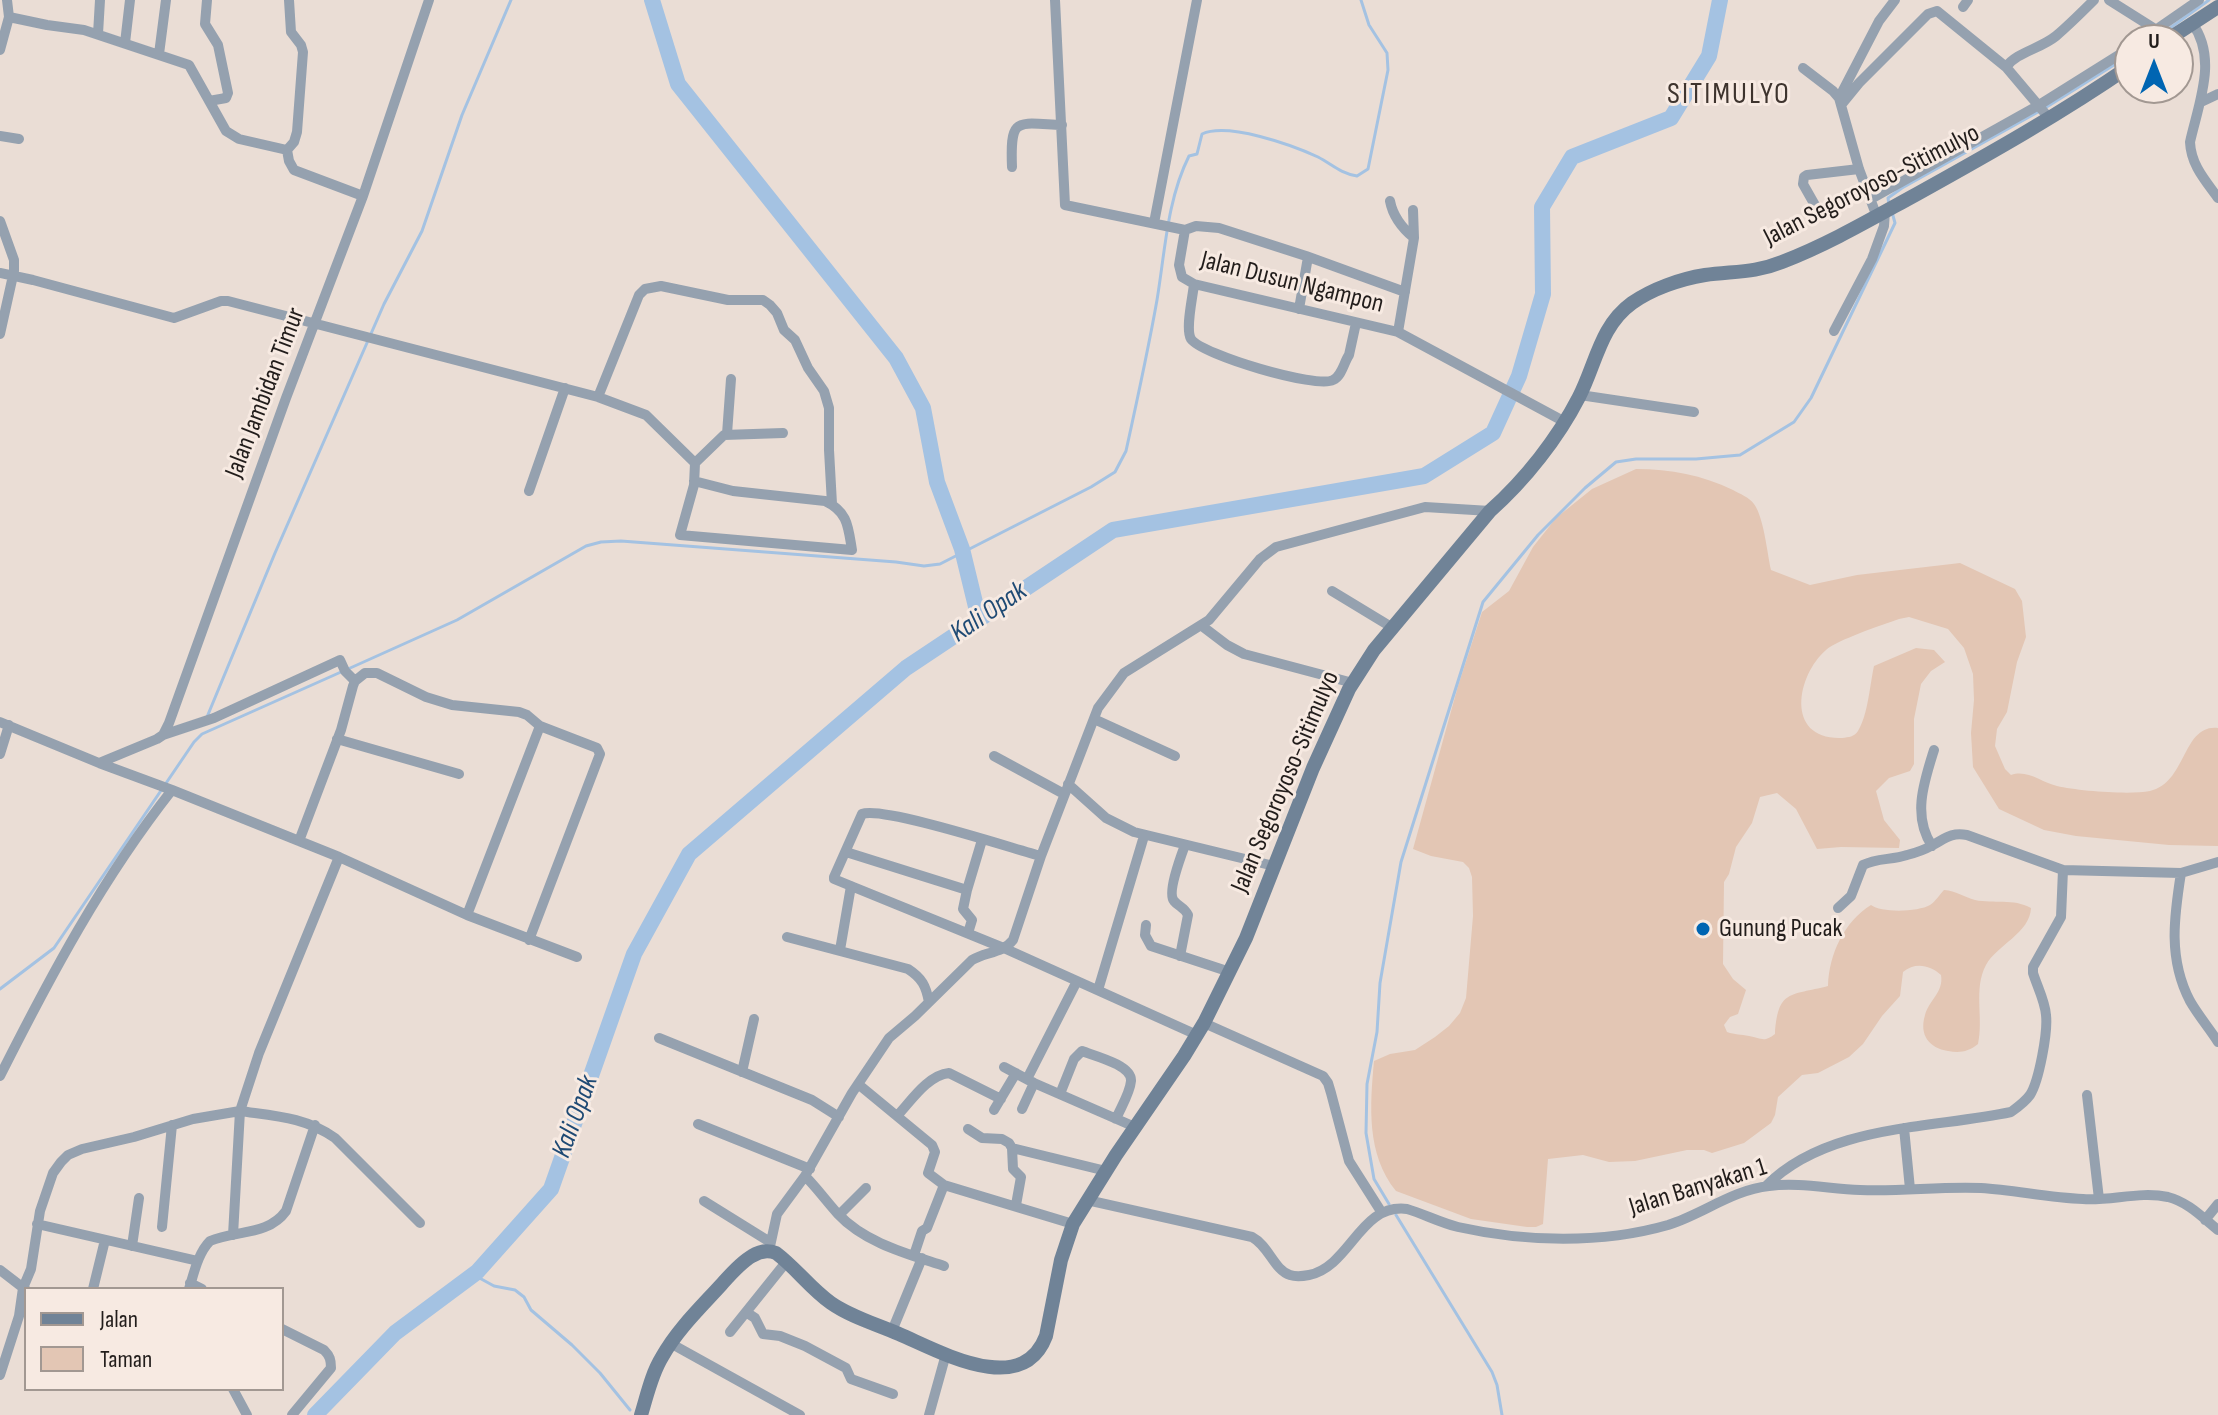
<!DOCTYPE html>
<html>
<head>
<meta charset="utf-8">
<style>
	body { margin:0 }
	#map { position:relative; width:2218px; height:1415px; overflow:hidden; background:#eaddd5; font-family:"Sofia Sans Condensed",sans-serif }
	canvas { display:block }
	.legend { position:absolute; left:24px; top:1287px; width:260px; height:104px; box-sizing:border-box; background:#f7eae2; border:2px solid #a29892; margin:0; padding:10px 14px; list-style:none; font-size:24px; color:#221d1b }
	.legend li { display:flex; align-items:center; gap:16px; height:40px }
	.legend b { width:40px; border:2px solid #a29892 }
	.north { position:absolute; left:2114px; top:24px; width:80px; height:80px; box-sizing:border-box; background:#f7eae2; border:2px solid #a29892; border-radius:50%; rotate:0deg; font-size:22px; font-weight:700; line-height:32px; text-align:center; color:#221d1b }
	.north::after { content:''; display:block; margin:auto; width:28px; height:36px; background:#0065b2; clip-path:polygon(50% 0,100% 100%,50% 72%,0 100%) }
</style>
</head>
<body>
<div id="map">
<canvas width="2218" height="1415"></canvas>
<ul class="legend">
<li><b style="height:10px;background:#708397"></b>Jalan</li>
<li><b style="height:22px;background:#e3c6b4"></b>Taman</li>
</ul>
<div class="north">U</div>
</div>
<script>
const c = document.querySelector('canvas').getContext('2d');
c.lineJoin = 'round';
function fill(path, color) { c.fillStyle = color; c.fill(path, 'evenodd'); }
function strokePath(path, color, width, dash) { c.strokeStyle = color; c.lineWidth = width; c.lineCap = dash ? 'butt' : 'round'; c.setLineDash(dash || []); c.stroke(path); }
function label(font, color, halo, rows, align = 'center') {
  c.font = font + ' "Sofia Sans Condensed",sans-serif'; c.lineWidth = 6; c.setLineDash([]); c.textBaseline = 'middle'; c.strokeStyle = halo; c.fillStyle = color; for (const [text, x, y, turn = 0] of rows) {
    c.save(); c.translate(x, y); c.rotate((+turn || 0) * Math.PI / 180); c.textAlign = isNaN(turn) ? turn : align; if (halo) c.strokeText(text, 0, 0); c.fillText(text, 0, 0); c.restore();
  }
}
const green = new Path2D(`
	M1636 469C1671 469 1702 475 1733 490 1740 494 1749 497 1754 504 1764 518 1767 552 1771 570L1810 585 1857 575 1960 563 2015 589 2022 601 2026 637 2017 662 2007 712 1997 729 1995 746 2005 769 2011 775C2027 769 2041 782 2057 786 2078 791 2130 795 2150 791 2187 783 2182 724 2218 728V846L2169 845 2076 836 2044 830 1999 809 1973 767 1971 733 1974 700 1973 674 1964 648 1948 629 1909 617 1899 619C1882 625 1837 640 1826 650 1796 676 1785 740 1842 738 1849 737 1854 737 1858 731 1868 715 1870 684 1874 666L1916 648 1934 650 1945 662 1931 671 1921 684 1914 719V764L1910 771 1889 778 1876 791 1884 820 1900 840 1899 848 1841 847 1817 849 1796 809 1777 793 1760 797 1752 823 1736 847 1729 874 1724 882 1723 964 1733 979 1746 990 1738 1014 1730 1017 1724 1025 1727 1032C1735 1035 1741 1034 1749 1036 1761 1038 1764 1043 1775 1034 1778 989 1790 996 1828 986 1829 954 1844 922 1871 905 1881 913 1918 912 1930 905 1936 901 1939 895 1944 890 1956 891 1964 897 1975 900 1994 904 2013 898 2031 908 2030 933 1997 945 1986 965 1973 989 1984 1018 1978 1044 1968 1052 1960 1053 1948 1051 1929 1048 1919 1035 1925 1015 1929 1000 1944 992 1941 975 1930 965 1915 962 1903 972L1900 996 1882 1016 1863 1044 1849 1057 1818 1073 1802 1075 1778 1097 1775 1115 1771 1123 1744 1143 1712 1153 1704 1150H1687L1635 1161 1609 1162 1583 1155 1548 1159 1543 1224 1536 1227H1527L1471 1219 1396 1191C1366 1154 1370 1105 1374 1061L1390 1054 1415 1050 1435 1037 1449 1026 1460 1013 1466 998 1473 916 1472 877 1469 868 1463 862 1431 856 1413 849 1458 686 1482 612 1509 591 1533 547 1556 518 1592 489Z`);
const stream = new Path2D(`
	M2163 33 2209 0
	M2045 108 2130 55
	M1889 205 1888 198 1902 188 2038 112
	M348 669 457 620 586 546 601 542 621 541 896 562 924 566 940 564 1091 487 1115 472 1126 451C1137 401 1148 351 1157 300 1165 252 1167 200 1189 156L1197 154 1202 134C1228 122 1292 145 1318 157 1333 165 1340 173 1357 176L1368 169 1388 70 1387 53 1369 25 1361 0
	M207 717 275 553 384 304 422 231 462 115 511 0
	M0 989 54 948 194 742 202 734 341 672
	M1389 1204 1374 1179 1366 1133 1367 1084 1377 1032 1380 983 1401 862 1483 602 1538 535 1585 488 1616 462 1636 459H1696L1740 455 1794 422 1811 398 1895 223 1892 212
	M1396 1215 1492 1372 1497 1385 1502 1415
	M474 1275 494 1286 515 1290 524 1297 531 1310 572 1345 600 1373 630 1410`);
const river = new Path2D(`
	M652 0 678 84 896 358 923 408 937 482 962 549 979 619
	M315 1415 395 1333 477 1272 551 1189 634 954 689 854 906 668 1113 530 1424 476 1493 433 1519 376 1543 294 1542 207 1572 157 1671 118 1709 56 1720 0`);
const street = new Path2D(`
	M207 0 205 24 218 45 228 93 226 98 209 101
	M1055 0 1065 205 1185 230 1179 265 1182 277 1194 284 1398 332 1414 238 1413 210
	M2109 0 2155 29 2166 40
	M1963 7 1968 0
	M9 17 47 25 84 30 189 65 226 131 239 139 287 150 289 161 294 170 363 196
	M2192 23C2218 58 2199 102 2190 142 2191 165 2205 180 2218 198
	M98 34 100 0
	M2141 40 2199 0
	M125 43 130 0
	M0 50 9 17 7 0
	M159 54 166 0
	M2006 67C2017 52 2040 49 2056 36 2069 25 2082 12 2094 0
	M1803 68 1833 91 1839 98 1859 169 1877 217
	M1839 98 1879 21 1895 0
	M2201 102 2218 94
	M1841 105 1859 83 1928 14 1937 11 2006 67 2049 118
	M0 136 19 139
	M287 150 294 142 297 132 303 52 301 45 291 32 289 0
	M1012 167C1010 116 1016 123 1062 125
	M1871 199 2039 105 2130 48
	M1390 201C1393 217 1402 228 1414 238
	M1820 214 1803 184 1804 177 1807 175 1859 169
	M0 221 14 260V271L0 334
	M1154 223 1197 0
	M1185 230 1196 226 1219 228 1306 256 1405 292
	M0 273 33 280 174 318 221 301H228L598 397 646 415 695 463 694 485 680 535 852 550C848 526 848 512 825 501L733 491 694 481
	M1194 284C1193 296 1185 329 1191 339 1202 355 1317 389 1333 380 1342 376 1344 362 1349 355L1356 323
	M1299 309 1308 257
	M1834 331 1872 259 1884 226 1885 211
	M1398 332 1565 422
	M1580 395 1694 412
	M598 397 639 295 645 289 661 286 728 300H763L770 305 777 313 784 330 795 340 808 368 824 391 829 408V450L832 504
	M727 434 731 379
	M695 463 724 435 783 433
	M529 491 565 388
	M1332 591 1393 628
	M1202 626 1227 645 1244 654 1353 683
	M1094 719 1175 756
	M0 722 99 763 172 790 339 857 467 915 577 957
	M163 735 214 718 340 660 345 671 355 681
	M337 739 459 774
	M0 754 9 725
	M994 756 1064 794
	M99 763 157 739 163 735 169 723 286 398 363 196 429 0
	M1068 784 1106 818 1134 832 1274 866
	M299 841 341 730 353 686 355 681 365 673H377L426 697 452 705 519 712 527 715 540 726 597 748 600 754 529 940
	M1932 846C1912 816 1924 782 1934 750
	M846 852 967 890 963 909 972 920 968 933
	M1041 856C1011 848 883 806 862 814L834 877V879L851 886 1006 949 1197 1035
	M2218 862 2181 873C2174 917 2168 959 2190 1001 2198 1015 2209 1028 2218 1042
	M967 890 982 840
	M1838 908 1851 896 1863 865C1876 858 1892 860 1907 855 1915 853 1924 850 1931 846 1945 839 1950 832 1967 835L2063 870 2181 873
	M467 915 540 726
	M1146 925 1145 935 1151 946 1230 972
	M787 937 908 969C922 978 926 986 929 1002
	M840 950 851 886
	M1180 956 1188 915C1184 907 1179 907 1174 901 1167 893 1181 856 1185 845
	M1098 990 1144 836
	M1204 1023 1323 1076 1328 1083 1331 1093 1349 1161 1382 1213
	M659 1038 812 1100 839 1117
	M1004 1067 1034 1083 1135 1127
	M742 1072 754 1019
	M0 1076C51 975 102 879 172 790
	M1027 1079 1077 981
	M858 1084 932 1145 935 1152 928 1173 944 1185 1073 1224
	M1060 1094 1074 1059 1082 1051C1095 1056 1132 1065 1131 1081 1130 1093 1121 1107 1116 1119
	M2087 1095 2099 1199
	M1022 1109 1034 1083
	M994 1110 1016 1073
	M897 1116C911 1101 928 1075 949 1073L1001 1099
	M698 1124 810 1169
	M1904 1128 1910 1189
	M968 1129 982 1138 1002 1139 1009 1143 1012 1148 1013 1169 1021 1177 1016 1205
	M1012 1148 1106 1171
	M805 1176C817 1188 827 1202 838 1214 865 1243 908 1254 944 1266
	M1766 1186C1827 1124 1931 1129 2011 1112 2018 1107 2025 1102 2030 1095 2039 1081 2048 1032 2046 1015 2045 1001 2037 986 2033 973V967L2061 917 2063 870
	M1087 1200 1252 1237C1269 1246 1274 1270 1290 1275 1296 1277 1304 1276 1309 1275 1351 1266 1360 1203 1407 1209 1424 1214 1441 1223 1458 1227 1525 1242 1602 1244 1668 1225 1703 1214 1732 1190 1769 1186 1799 1182 1830 1189 1860 1190 1900 1192 1941 1186 1981 1188 2015 1190 2049 1198 2083 1199 2111 1201 2140 1191 2168 1197 2188 1202 2203 1218 2218 1230
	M704 1201 770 1242
	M839 1215 866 1188
	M2205 1220 2218 1204
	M37 1224 198 1261
	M162 1227 172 1125
	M233 1235 240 1111C275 1116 305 1117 335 1138L420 1223
	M132 1246 139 1198
	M769 1251 777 1214 805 1176 852 1093 889 1038 915 1016 972 960C985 952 1003 953 1013 940L1041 856 1098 708 1124 673 1209 620 1260 559 1276 547 1425 507 1490 511
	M914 1255 922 1231 927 1228 944 1185
	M0 1270 26 1290
	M190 1283 202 1289
	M93 1289 105 1240
	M189 1289C194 1273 198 1253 210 1241 236 1230 268 1236 286 1211L315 1125
	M746 1312 755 1318 763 1334 780 1336 805 1346 846 1368 851 1379 893 1394
	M282 1329 324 1350C330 1356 331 1360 331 1368L292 1415
	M892 1331 922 1258
	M730 1332 787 1261
	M670 1343 800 1415
	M0 1375 19 1316 23 1288 31 1269 40 1211 53 1173 61 1162 68 1155 82 1149 134 1137 193 1119 240 1111 259 1053 339 857
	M233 1389 247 1415
	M929 1415 946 1354`);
const secondary = new Path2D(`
	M2167 40 2218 7
	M641 1415C647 1396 651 1375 662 1357 677 1330 700 1308 721 1285 730 1275 740 1263 752 1256 760 1251 768 1250 776 1253 796 1268 811 1289 831 1303 851 1317 876 1324 899 1334 939 1351 1022 1399 1046 1336L1061 1260 1073 1224 1116 1155 1184 1056 1204 1023 1246 938 1313 768 1349 689 1374 650 1490 511C1525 480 1558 438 1579 397 1596 364 1600 326 1632 303 1652 289 1680 279 1705 275 1733 271 1755 273 1782 262 1829 244 1873 218 1917 194 1989 154 2062 113 2130 66`);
const markers = [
	[1703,929,8,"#0065b2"]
];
const streetNames = [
	["Jalan Segoroyoso-Sitimulyo",1872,186,-27],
	["Jalan Dusun Ngampon",1292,283,14],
	["Jalan Jambidan Timur",266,393,-69],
	["Jalan Segoroyoso-Sitimulyo",1286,782,-67],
	["Jalan Banyakan 1",1698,1188,-17]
];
const poiNames = [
	["Gunung Pucak",1719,929]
];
const waterNames = [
	["Kali Opak",989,613,-34],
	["Kali Opak",576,1117,-70]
];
const quarterNames = [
	["SITIMULYO",1729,95]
];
fill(green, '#e3c6b4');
strokePath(stream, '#a4c2e2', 3);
strokePath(river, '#a4c2e2', 16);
strokePath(street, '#95a1af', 10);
strokePath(secondary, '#708397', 14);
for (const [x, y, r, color] of markers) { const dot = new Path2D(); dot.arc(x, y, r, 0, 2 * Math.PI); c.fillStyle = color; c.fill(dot); strokePath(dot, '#f7eae2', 3); }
label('26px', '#221d1b', '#f7eae2', streetNames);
label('26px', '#221d1b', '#f7eae2', poiNames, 'left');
label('italic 28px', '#1f4a74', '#f7eae2', waterNames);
c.letterSpacing = '2px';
label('30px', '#3e342e', '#f7eae2', quarterNames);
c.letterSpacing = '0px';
</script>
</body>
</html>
